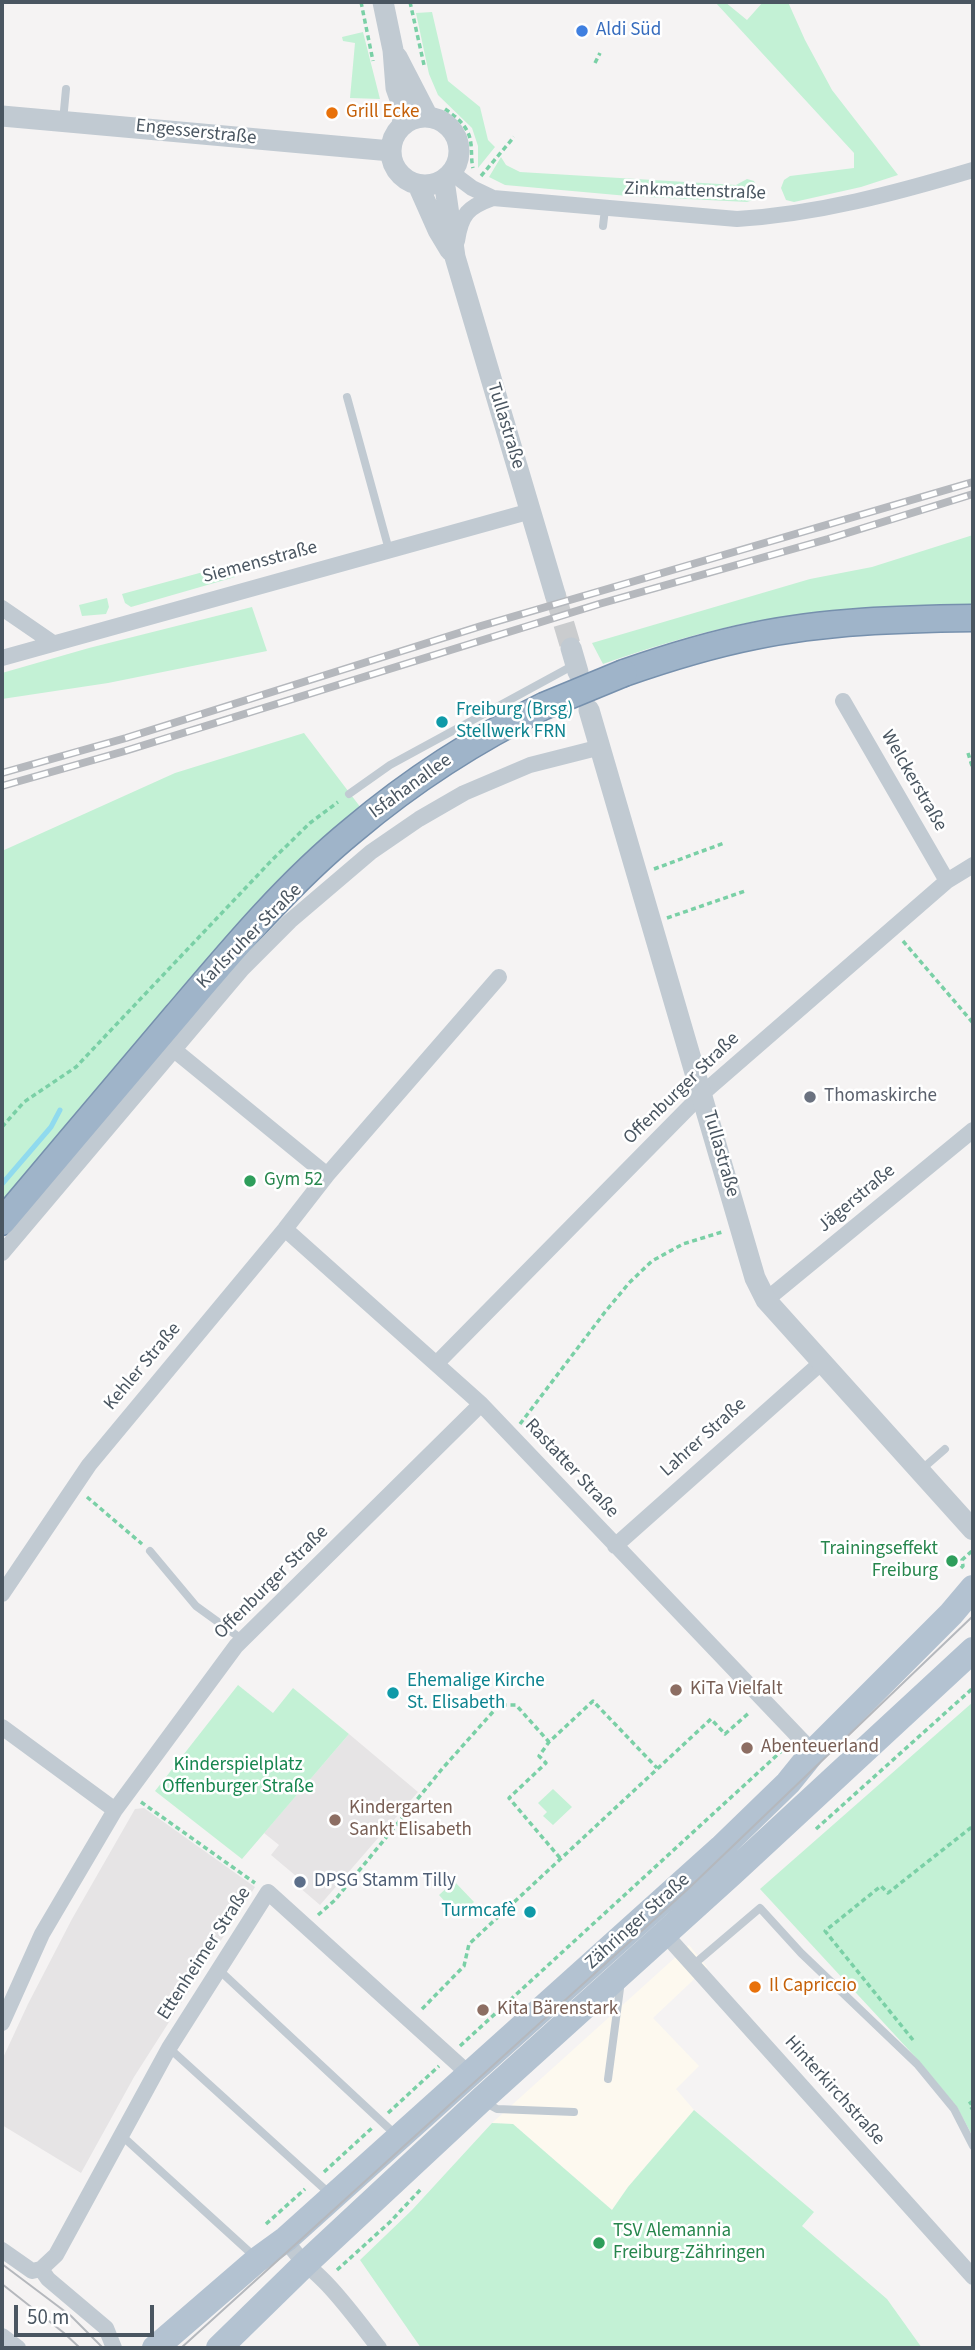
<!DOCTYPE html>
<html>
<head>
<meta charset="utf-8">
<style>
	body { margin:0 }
	#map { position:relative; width:975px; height:2350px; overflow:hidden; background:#f5f3f3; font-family:"Source Sans 3",sans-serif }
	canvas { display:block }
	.frame { position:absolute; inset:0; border:4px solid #4a5661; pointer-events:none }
	.scale { position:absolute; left:14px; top:2305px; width:140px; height:32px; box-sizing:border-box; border:4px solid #4a5661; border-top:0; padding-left:9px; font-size:21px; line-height:24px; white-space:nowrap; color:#4a5661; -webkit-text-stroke:5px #fff; paint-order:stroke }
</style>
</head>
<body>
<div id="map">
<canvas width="975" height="2350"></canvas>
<div class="frame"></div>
<div class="scale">50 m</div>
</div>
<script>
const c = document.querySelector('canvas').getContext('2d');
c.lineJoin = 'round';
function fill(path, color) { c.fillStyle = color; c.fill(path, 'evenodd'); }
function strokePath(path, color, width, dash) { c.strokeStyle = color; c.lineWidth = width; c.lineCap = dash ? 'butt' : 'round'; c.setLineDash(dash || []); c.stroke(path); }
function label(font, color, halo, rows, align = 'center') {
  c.font = font + ' "Source Sans 3",sans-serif'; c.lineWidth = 5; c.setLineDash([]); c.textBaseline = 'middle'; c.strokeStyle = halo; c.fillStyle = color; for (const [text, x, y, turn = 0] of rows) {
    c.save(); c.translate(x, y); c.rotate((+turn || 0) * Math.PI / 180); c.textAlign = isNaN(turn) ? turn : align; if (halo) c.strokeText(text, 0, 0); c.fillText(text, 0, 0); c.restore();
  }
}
const commercial = new Path2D(`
	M689 1945 707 1967 653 2018 699 2066 676 2089 694 2110 628 2187 612 2210 513 2124 492 2123Z`);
const education = new Path2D(`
	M349 1734 418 1792 320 1905 292 1881 296 1876 271 1855 279 1845 264 1833Z
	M144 1808 255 1887 134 2077 81 2173 2 2125V2060L28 2004 72 1919 135 1809Z`);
const green = new Path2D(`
	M715 2H725L747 20 763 2H788L805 40 832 90 898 175 861 187 794 202 786 200 781 188 784 180 790 176 854 168V153Z
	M432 12 448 81 480 107 488 140 495 147 478 168V146L472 128 438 95 429 74 416 13Z
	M363 32 380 99 350 98 355 43 343 41 342 37Z
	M501 157 506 165 520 172 736 185 747 179 754 181 758 189 756 199 747 202 628 196 505 185 489 177Z
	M973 535V604C894 607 810 609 732 626 688 636 645 649 603 664L592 643 810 579 872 567Z
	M229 565 235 577 131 607 125 603 122 594Z
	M107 598 109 607 106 614 82 616 79 605Z
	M252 607 267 651 108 683 2 699V673L89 648Z
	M304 733 361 808 275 884 241 920 2 1205V851L175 773Z
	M238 1685 273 1713 293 1688 349 1734 242 1859 155 1791Z
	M973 1702V2137L957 2107 919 2061 760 1889Z
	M553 1789 572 1807 553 1825 543 1816 547 1812 538 1803Z
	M454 1881 474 1902 458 1916 439 1895Z
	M694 2110 814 2212 802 2226 887 2299 922 2348H421L360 2260 412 2210 492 2123 513 2124 612 2210 628 2187Z`);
const stream = new Path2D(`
	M2 1184 51 1127 60 1110`);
const tertiaryTunnel = new Path2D(`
	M555 594 571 648`);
const path = new Path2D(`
	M361 2 373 61
	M410 2 424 65
	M595 63 600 53
	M445 109C458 118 470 128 471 145 472 153 471 160 473 168
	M481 176 514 137
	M968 753 973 769
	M654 869 724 843
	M667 918 745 891
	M903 941 973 1023
	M2 1127 24 1102 76 1067 272 860 310 823 338 802
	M520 1424 605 1312 629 1283 652 1261 683 1244 722 1232
	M87 1497 142 1544
	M961 1568 963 1566 962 1560 973 1550
	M141 1802 255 1883
	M816 1829 973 1688
	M560 1858 509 1798 546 1763 539 1756 549 1742 593 1701 657 1768
	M318 1915 335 1900 442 1769 499 1705H516L549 1742
	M422 2009 464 1966 469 1944 711 1719 725 1734 750 1712
	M913 2040 825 1931 881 1886 888 1893 973 1826
	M460 2046 787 1746
	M973 2101 969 2104 973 2110
	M388 2113 439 2066
	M324 2172 372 2128
	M266 2224 305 2189
	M337 2270 390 2222 422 2188`);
const service = new Path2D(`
	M63 121 66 89
	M603 226 605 209
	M347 397 389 550
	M349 794 390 765 574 665
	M922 1469 945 1449
	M150 1551 196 1606 243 1640
	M693 1965 760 1908 801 1953 917 2064 954 2109 973 2146
	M219 1970 396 2135
	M169 2048 330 2194
	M608 2079 621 1981
	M486 2103 497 2109 574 2112
	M121 2135 255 2257`);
const minor = new Path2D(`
	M452 173 472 188 493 198
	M457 241C461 214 468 207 493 198L737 219C818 214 896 193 973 170
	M2 608 53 643
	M2 658 531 511
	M843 701 947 881
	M173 1049 327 1175
	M285 1229 481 1404 813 1752
	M2 1253 242 969 290 921 371 852 419 819 464 793 530 765 601 747
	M766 1300 973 1130
	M437 1363 703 1093 947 881 973 865
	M615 1546 822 1362
	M2 1594 89 1465 285 1229 327 1175 499 977
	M2 1727 115 1810
	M664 1933 973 2277
	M2 2023 42 1934 115 1810 236 1646 481 1404
	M286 2239C296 2258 313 2269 327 2284 346 2304 362 2326 379 2348
	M2 2250 32 2271 41 2269
	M41 2269 56 2255 169 2048 268 1892 469 2074
	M41 2269 48 2279 106 2328 114 2348
	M2 2336 18 2348`);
const tertiary = new Path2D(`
	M383 2 393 50 396 88 401 102 403 125
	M397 57 428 117
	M2 116 391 151
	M391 151a34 34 0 1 1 68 0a34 34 0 1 1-68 0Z
	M444 180 455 257 555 594
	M418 185 438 230 450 250
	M571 648 578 672
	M589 710 755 1278 766 1300 973 1530`);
const primary = new Path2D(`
	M155 2348 257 2260 286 2239 721 1848 788 1783 813 1752 951 1614 973 1588
	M219 2348 305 2264 481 2100 732 1873 973 1650`);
const trunk = new Path2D(`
	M624 673C667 658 709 645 754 636 825 621 901 619 973 618
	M2 1222C60 1153 119 1083 177 1015 232 950 287 884 353 830 411 781 476 739 544 706`);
const tram = new Path2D(`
	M2 2264 71 2316 103 2348
	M2 2284 64 2333 80 2348
	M181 2348 689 1888 973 1616`);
const rail = new Path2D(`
	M2 773 126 738 481 626 973 482
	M2 786 125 751 599 604 828 539 973 494`);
const trunkBridge = new Path2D(`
	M544 706 624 673`);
const markers = [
	[582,31,7,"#3f7fe0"],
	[332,113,7,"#e8710a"],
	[442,722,7,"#0f9aa8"],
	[810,1097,7,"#6b7280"],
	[250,1181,7,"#2e9e5b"],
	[952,1561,7,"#2e9e5b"],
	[676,1690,7,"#8d6e63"],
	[393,1693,7,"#0f9aa8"],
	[747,1748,7,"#8d6e63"],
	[335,1820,7,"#8d6e63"],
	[300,1882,7,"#5c6f8a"],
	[530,1912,7,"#0f9aa8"],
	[755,1987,7,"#e8710a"],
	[483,2010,7,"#8d6e63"],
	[599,2243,7,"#2e9e5b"]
];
const shopNames = [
	["Aldi Süd",596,31]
];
const foodNames = [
	["Grill Ecke",346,113],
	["Il Capriccio",769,1987]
];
const streetNames = [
	["Engesserstraße",196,133,6],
	["Zinkmattenstraße",695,192,2],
	["Tullastraße",505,426,73],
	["Siemensstraße",260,563,-15],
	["Welckerstraße",913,781,60],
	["Isfahanallee",411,787,-36],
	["Karlsruher Straße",250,937,-45],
	["Offenburger Straße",682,1089,-44],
	["Tullastraße",720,1154,74],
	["Jägerstraße",857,1199,-40],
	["Kehler Straße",143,1367,-50],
	["Lahrer Straße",704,1438,-42],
	["Rastatter Straße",571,1469,47],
	["Offenburger Straße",272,1583,-45],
	["Zähringer Straße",638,1922,-42],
	["Ettenheimer Straße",205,1954,-57],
	["Hinterkirchstraße",834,2091,48]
];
const cultureNames = [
	["Freiburg (Brsg)",456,711],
	["Stellwerk FRN",456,733],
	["Ehemalige Kirche",407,1682],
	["St. Elisabeth",407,1704],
	["Turmcafè",516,1912,"right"]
];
const worshipNames = [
	["Thomaskirche",824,1097]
];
const leisureNames = [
	["Gym 52",264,1181],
	["Trainingseffekt",938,1550,"right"],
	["Freiburg",938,1572,"right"],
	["TSV Alemannia",613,2232],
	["Freiburg-Zähringen",613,2254]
];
const educationNames = [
	["KiTa Vielfalt",690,1690],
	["Abenteuerland",761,1748],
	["Kindergarten",349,1809],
	["Sankt Elisabeth",349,1831],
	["Kita Bärenstark",497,2010]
];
const parkNames = [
	["Kinderspielplatz",238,1766],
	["Offenburger Straße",238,1788]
];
const serviceNames = [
	["DPSG Stamm Tilly",314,1882]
];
fill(commercial, '#fdf9ef');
fill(education, '#e6e4e5');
fill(green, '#c3f1d5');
strokePath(stream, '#90daee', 5);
strokePath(tertiaryTunnel, '#caccce', 21, [21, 10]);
strokePath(trunk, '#7690ad', 29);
strokePath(path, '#7ad0a6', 3.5, [5, 3.5]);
strokePath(service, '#c1cad2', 8);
strokePath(minor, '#c1cad2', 16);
strokePath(tertiary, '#c1cad2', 21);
strokePath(primary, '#b3c2d1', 26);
strokePath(trunk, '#9fb4c9', 26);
strokePath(tram, '#b5b8bd', 2);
strokePath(rail, '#b5b8bd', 8);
strokePath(rail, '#fff', 5, [16]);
strokePath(trunkBridge, '#7690ad', 29, []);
strokePath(trunkBridge, '#9fb4c9', 26);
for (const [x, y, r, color] of markers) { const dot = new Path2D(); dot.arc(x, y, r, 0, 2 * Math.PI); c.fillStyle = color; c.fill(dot); strokePath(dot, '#fff', 2.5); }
label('19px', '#366cbe', '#fff', shopNames, 'left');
label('19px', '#c56008', '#fff', foodNames, 'left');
label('19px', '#4a5661', '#fff', streetNames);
label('19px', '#0d838f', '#fff', cultureNames, 'left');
label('19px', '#5b616d', '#fff', worshipNames, 'left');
label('19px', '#27864d', '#fff', leisureNames, 'left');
label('19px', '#785e54', '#fff', educationNames, 'left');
label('19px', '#17864f', '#fff', parkNames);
label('19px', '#4e5e75', '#fff', serviceNames, 'left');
</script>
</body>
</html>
